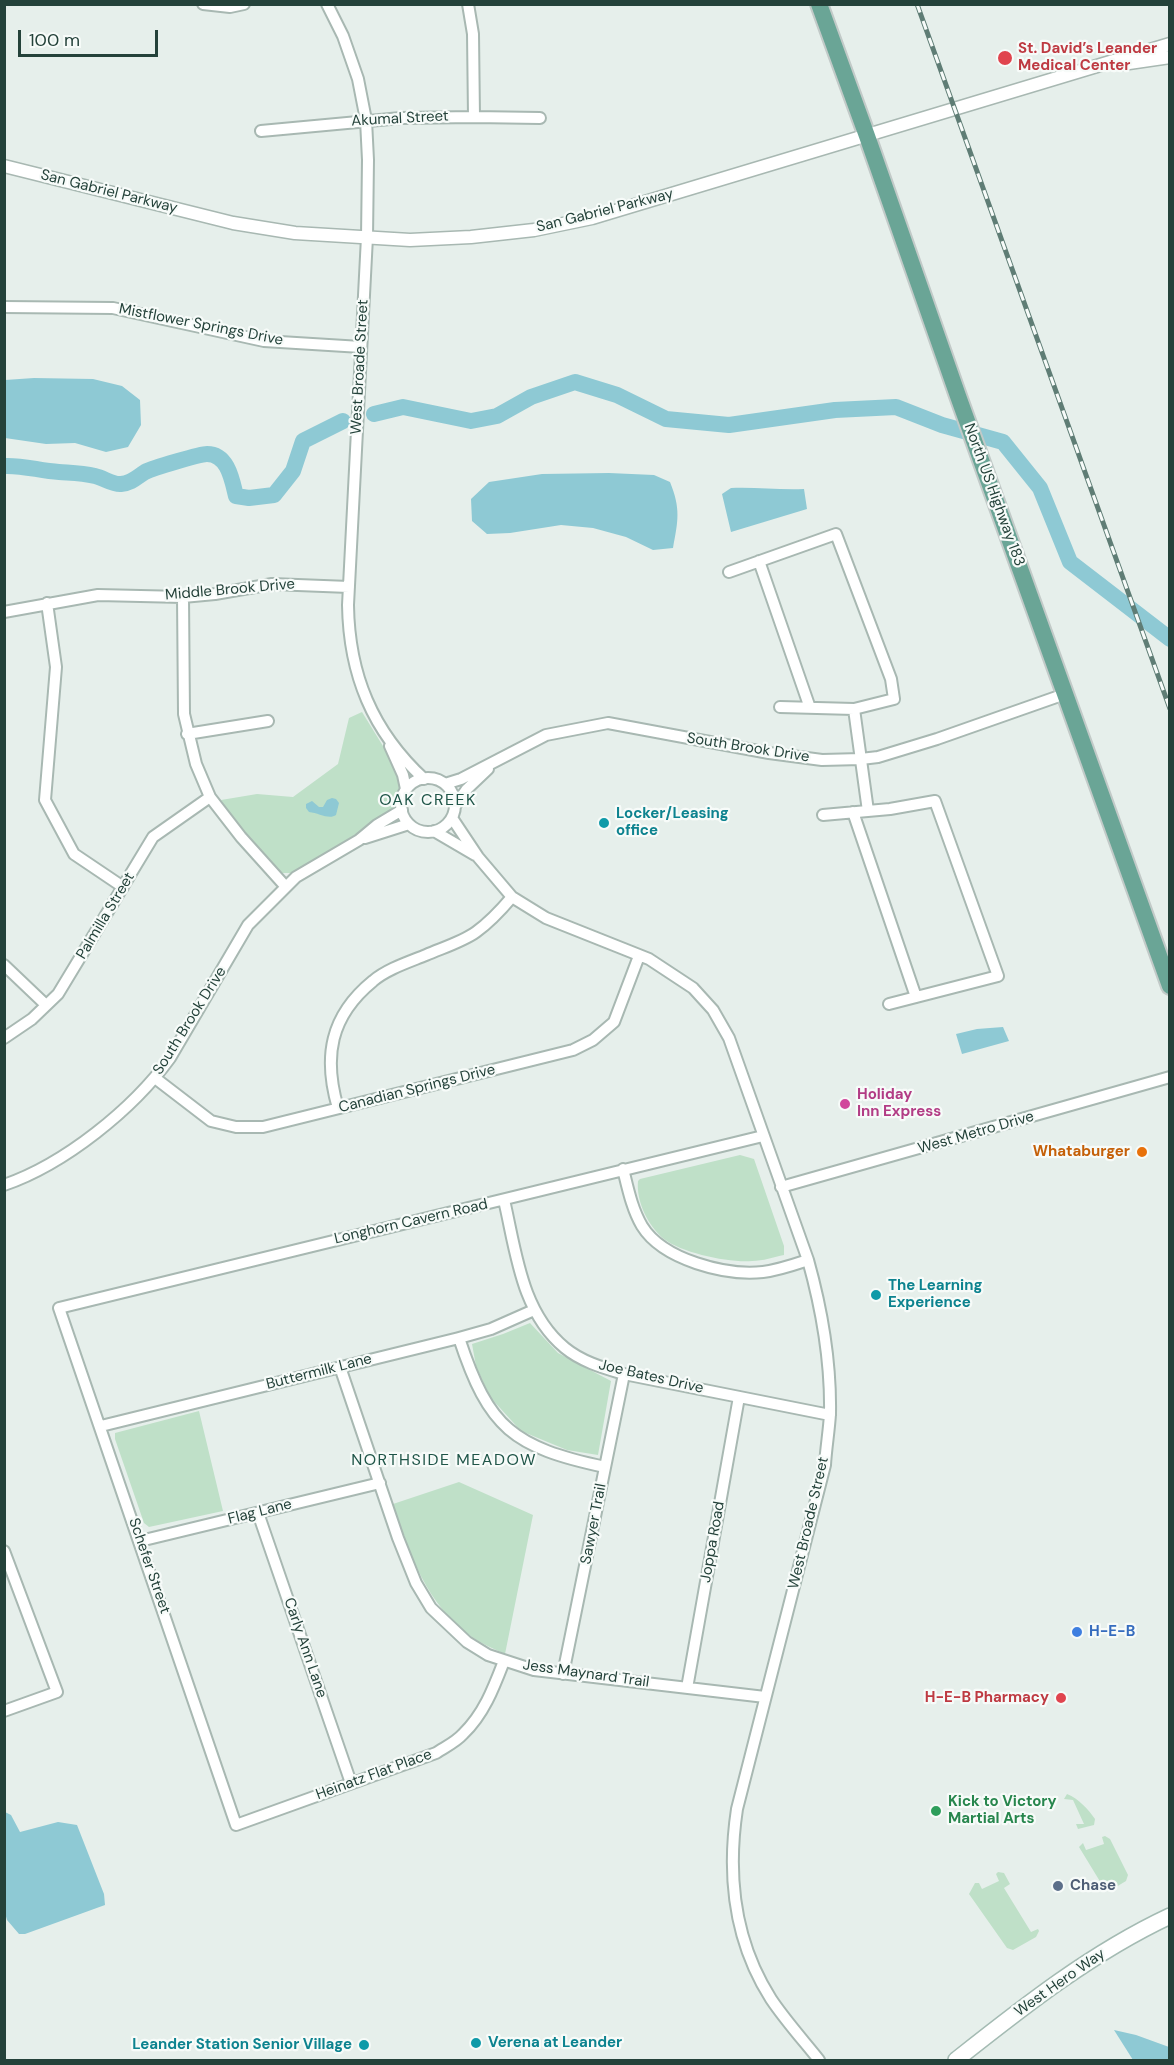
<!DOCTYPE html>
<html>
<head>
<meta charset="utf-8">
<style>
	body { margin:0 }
	#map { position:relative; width:1174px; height:2065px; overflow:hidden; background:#e6efeb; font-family:"DM Sans",sans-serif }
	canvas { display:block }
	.frame { position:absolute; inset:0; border:6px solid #24423a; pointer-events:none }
	.scale { position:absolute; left:18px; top:30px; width:140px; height:27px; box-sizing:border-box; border:3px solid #24423a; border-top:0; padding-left:8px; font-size:18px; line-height:21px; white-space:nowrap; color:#24423a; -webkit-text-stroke:4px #f7fbf9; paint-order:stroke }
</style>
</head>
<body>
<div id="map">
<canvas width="1174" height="2065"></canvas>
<div class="frame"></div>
<div class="scale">100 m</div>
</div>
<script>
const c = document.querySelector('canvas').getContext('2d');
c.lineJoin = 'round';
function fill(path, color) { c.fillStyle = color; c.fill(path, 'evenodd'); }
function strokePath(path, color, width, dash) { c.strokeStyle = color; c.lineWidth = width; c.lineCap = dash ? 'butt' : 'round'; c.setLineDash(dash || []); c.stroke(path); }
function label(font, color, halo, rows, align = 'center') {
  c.font = font + ' "DM Sans",sans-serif'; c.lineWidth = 4.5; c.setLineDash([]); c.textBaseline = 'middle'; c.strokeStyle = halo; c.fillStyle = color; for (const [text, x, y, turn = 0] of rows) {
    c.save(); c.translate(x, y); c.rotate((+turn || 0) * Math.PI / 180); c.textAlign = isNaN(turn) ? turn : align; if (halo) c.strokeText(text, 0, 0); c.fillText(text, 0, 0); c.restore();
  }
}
const green = new Path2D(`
	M362 712 399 772 402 788 397 804 391 813 292 873H282L231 816 221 800 257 794 293 797 338 764 349 718Z
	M740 1155 754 1159 784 1246V1255C774 1257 763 1261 752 1261 729 1263 682 1253 664 1239 648 1226 636 1201 638 1181L640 1179Z
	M530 1323 558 1353 611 1381 598 1455 567 1450 521 1431 490 1397 476 1366 472 1344 503 1334Z
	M199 1411 223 1511 149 1527 144 1523 115 1439V1433Z
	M459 1482 533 1515 505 1654C494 1649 482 1644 472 1637 425 1603 411 1556 393 1504Z
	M1067 1794C1079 1799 1088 1809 1095 1819L1094 1825 1078 1829 1076 1824H1084L1073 1800 1064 1799Z
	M1105 1836 1110 1839 1128 1875 1126 1881 1111 1890 1104 1888 1079 1847 1083 1843 1086 1850 1104 1844 1102 1837Z
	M998 1872 1004 1873 1010 1884 1004 1888 1031 1932 1038 1929 1039 1931 1036 1937 1013 1950 1007 1948 969 1894 975 1883H979L982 1889 999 1881 996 1874Z`);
const water = new Path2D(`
	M34 378 93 379 122 386 140 400 141 425 128 447 106 452 75 443 46 444 5 438V380Z
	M609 473 654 475 670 482C681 509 678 521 673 548L653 550 626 537 593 528 561 525 510 533 487 534 472 521 471 499 489 482 542 474Z
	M731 488C755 487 779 490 804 489L807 509 731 532 722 494Z
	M332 798 336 799 339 803 336 815C329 820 319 813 309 812L306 808V804L312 801 319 807H323L327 800Z
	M1003 1027 1009 1041 962 1054 956 1034 977 1029Z
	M5 1812 11 1815 20 1832 58 1822 77 1825 104 1894 105 1905 25 1934H19L7 1920 5 1913Z
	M1114 2030 1136 2035 1169 2047V2060H1133Z`);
const river = new Path2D(`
	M374 414 403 407 471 421 497 416 531 397 575 382 617 395 666 419 729 425 835 410 896 407 942 425 1003 442 1040 488 1070 562 1170 639
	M4 466C23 465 40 471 59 472 73 473 82 473 95 476 104 478 113 485 121 484 132 483 137 477 145 472 153 468 200 454 207 454 228 454 232 480 236 496L249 498 274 495 293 471 303 441 343 421`);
const minor = new Path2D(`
	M203 4 230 7 244 4
	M327 4 343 36 358 79 366 120 368 160 367 237 348 605C349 674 372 731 424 779
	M468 4 473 34 474 117
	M261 131 401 118 474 117 540 118
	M4 307 113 308 264 341 361 347
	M759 561 810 708
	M729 572 836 534 891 679 894 699 854 709 780 707
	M183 597 184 714 196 764 210 797 241 837 286 887
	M47 603 56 667 45 800 74 854 123 887
	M4 612 98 595 183 597 215 594 272 584 349 587
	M854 709 868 811
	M187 734 268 721
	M390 746 403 775 406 789
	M401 805a27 27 0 1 1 54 0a27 27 0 1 1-54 0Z
	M445 784 461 779 546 735 608 723 769 753 822 760 861 759 878 757 937 739 1065 694
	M455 806 467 789 488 769
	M853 812 916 997
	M823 815 890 809 935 801 998 976 889 1004
	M452 818 478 857 512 897 546 918 649 959 693 988 713 1010 729 1038 808 1260C822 1310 831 1362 830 1414 829 1431 826 1448 825 1465L737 1809C727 1875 734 1941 771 1999 785 2020 803 2040 819 2060
	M434 831 475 855
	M365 838 409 824
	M4 965 46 1005
	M4 1038 32 1019 58 994 153 837 210 797
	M155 1078 211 1121 236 1127H263L573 1050 593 1040 614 1022 639 956
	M338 1108C323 1057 330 1016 373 981 387 969 409 962 426 955 442 948 462 942 476 932 490 922 501 910 512 897
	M623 1169C628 1189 632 1209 642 1226 663 1260 726 1276 763 1272 779 1270 793 1265 808 1260
	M4 1185C65 1164 133 1109 170 1058L248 925 296 877 359 840 377 825 402 810
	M781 1187 1170 1077
	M504 1200C516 1251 521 1312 565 1348 582 1362 604 1368 624 1374L830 1415
	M459 1338C489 1429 513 1447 605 1467
	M340 1367 398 1538 416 1583 431 1608 467 1642 488 1655 534 1670 765 1697
	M101 1426 459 1338 491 1329 534 1310
	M258 1513 351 1783
	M140 1541 380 1483
	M4 1551 57 1692 4 1711
	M504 1661C494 1687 484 1714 463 1734 456 1742 445 1747 436 1753L236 1825 59 1308 763 1136
	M563 1674 624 1374
	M687 1688 739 1397`);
const tertiary = new Path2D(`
	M1122 64 1170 57
	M4 166 233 223 295 233 410 240 471 237 534 230 592 218 1170 44`);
const secondary = new Path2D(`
	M956 2060C1023 2007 1091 1953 1170 1916`);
const primary = new Path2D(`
	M819 4 867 136 958 396 1170 986`);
const rail = new Path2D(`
	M917 4 1170 709`);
const markers = [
	[1005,58,8,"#e0444e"],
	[604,823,6,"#0f9aa8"],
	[845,1104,6,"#d1479c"],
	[1142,1152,6,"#e8710a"],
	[876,1295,6,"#0f9aa8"],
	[1077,1632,6,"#3f7fe0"],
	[1061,1698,6,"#e0444e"],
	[936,1811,6,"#2e9e5b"],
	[1058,1886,6,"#5c6f8a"],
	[476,2043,6,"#0f9aa8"],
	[364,2045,6,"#0f9aa8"]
];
const healthNames = [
	["St. David’s Leander",1018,49],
	["Medical Center",1018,66],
	["H-E-B Pharmacy",1049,1698,"right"]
];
const streetNames = [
	["Akumal Street",400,119,-3],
	["San Gabriel Parkway",109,192,14],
	["San Gabriel Parkway",605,211,-14],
	["Mistflower Springs Drive",201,325,11],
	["West Broade Street",360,367,-87],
	["North US Highway 183",994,495,70],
	["Middle Brook Drive",230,590,-5],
	["South Brook Drive",748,748,9],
	["Palmilla Street",106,916,-59],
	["South Brook Drive",190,1021,-58],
	["Canadian Springs Drive",417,1089,-14],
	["West Metro Drive",976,1133,-16],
	["Longhorn Cavern Road",411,1222,-13],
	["Buttermilk Lane",319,1372,-14],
	["Joe Bates Drive",651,1377,13],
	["Flag Lane",260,1512,-14],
	["West Broade Street",809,1523,-77],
	["Sawyer Trail",594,1524,-79],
	["Joppa Road",713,1542,-80],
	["Schefer Street",149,1566,71],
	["Carly Ann Lane",305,1648,71],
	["Jess Maynard Trail",586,1674,8],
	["Heinatz Flat Place",374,1775,-20],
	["West Hero Way",1060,1983,-35]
];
const cultureNames = [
	["Locker/Leasing",616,814],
	["office",616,831],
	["The Learning",888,1286],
	["Experience",888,1303],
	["Verena at Leander",488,2043],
	["Leander Station Senior Village",352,2045,"right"]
];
const hotelNames = [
	["Holiday",857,1095],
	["Inn Express",857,1112]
];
const foodNames = [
	["Whataburger",1130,1152]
];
const shopNames = [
	["H-E-B",1089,1632]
];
const leisureNames = [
	["Kick to Victory",948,1802],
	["Martial Arts",948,1819]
];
const serviceNames = [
	["Chase",1070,1886]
];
const neighbourhoodNames = [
	["OAK CREEK",428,801],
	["NORTHSIDE MEADOW",444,1461]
];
fill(green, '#bfe0c8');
fill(water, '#8ec9d4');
strokePath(river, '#8ec9d4', 16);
strokePath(minor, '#a8b8b2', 14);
strokePath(tertiary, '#a8b8b2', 15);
strokePath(secondary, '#a4bbb3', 18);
strokePath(primary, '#c2cac8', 20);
strokePath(minor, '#fff', 10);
strokePath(tertiary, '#fff', 12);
strokePath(secondary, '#fff', 15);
strokePath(primary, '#6aa596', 16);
strokePath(rail, '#5f7d75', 5);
strokePath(rail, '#f7fbf9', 3, [9]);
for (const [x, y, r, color] of markers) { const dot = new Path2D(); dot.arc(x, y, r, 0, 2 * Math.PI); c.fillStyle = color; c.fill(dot); strokePath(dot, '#f7fbf9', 2); }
label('bold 15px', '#be3a42', '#f7fbf9', healthNames, 'left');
label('15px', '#24423a', '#f7fbf9', streetNames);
label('bold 15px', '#0d838f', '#f7fbf9', cultureNames, 'left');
label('bold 15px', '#b23c85', '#f7fbf9', hotelNames, 'left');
label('bold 15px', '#c56008', '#f7fbf9', foodNames, 'right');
label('bold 15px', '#366cbe', '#f7fbf9', shopNames, 'left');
label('bold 15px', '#27864d', '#f7fbf9', leisureNames, 'left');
label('bold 15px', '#4e5e75', '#f7fbf9', serviceNames, 'left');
c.letterSpacing = '1.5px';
label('16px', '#1f5548', '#f7fbf9', neighbourhoodNames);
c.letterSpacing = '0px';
</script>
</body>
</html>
